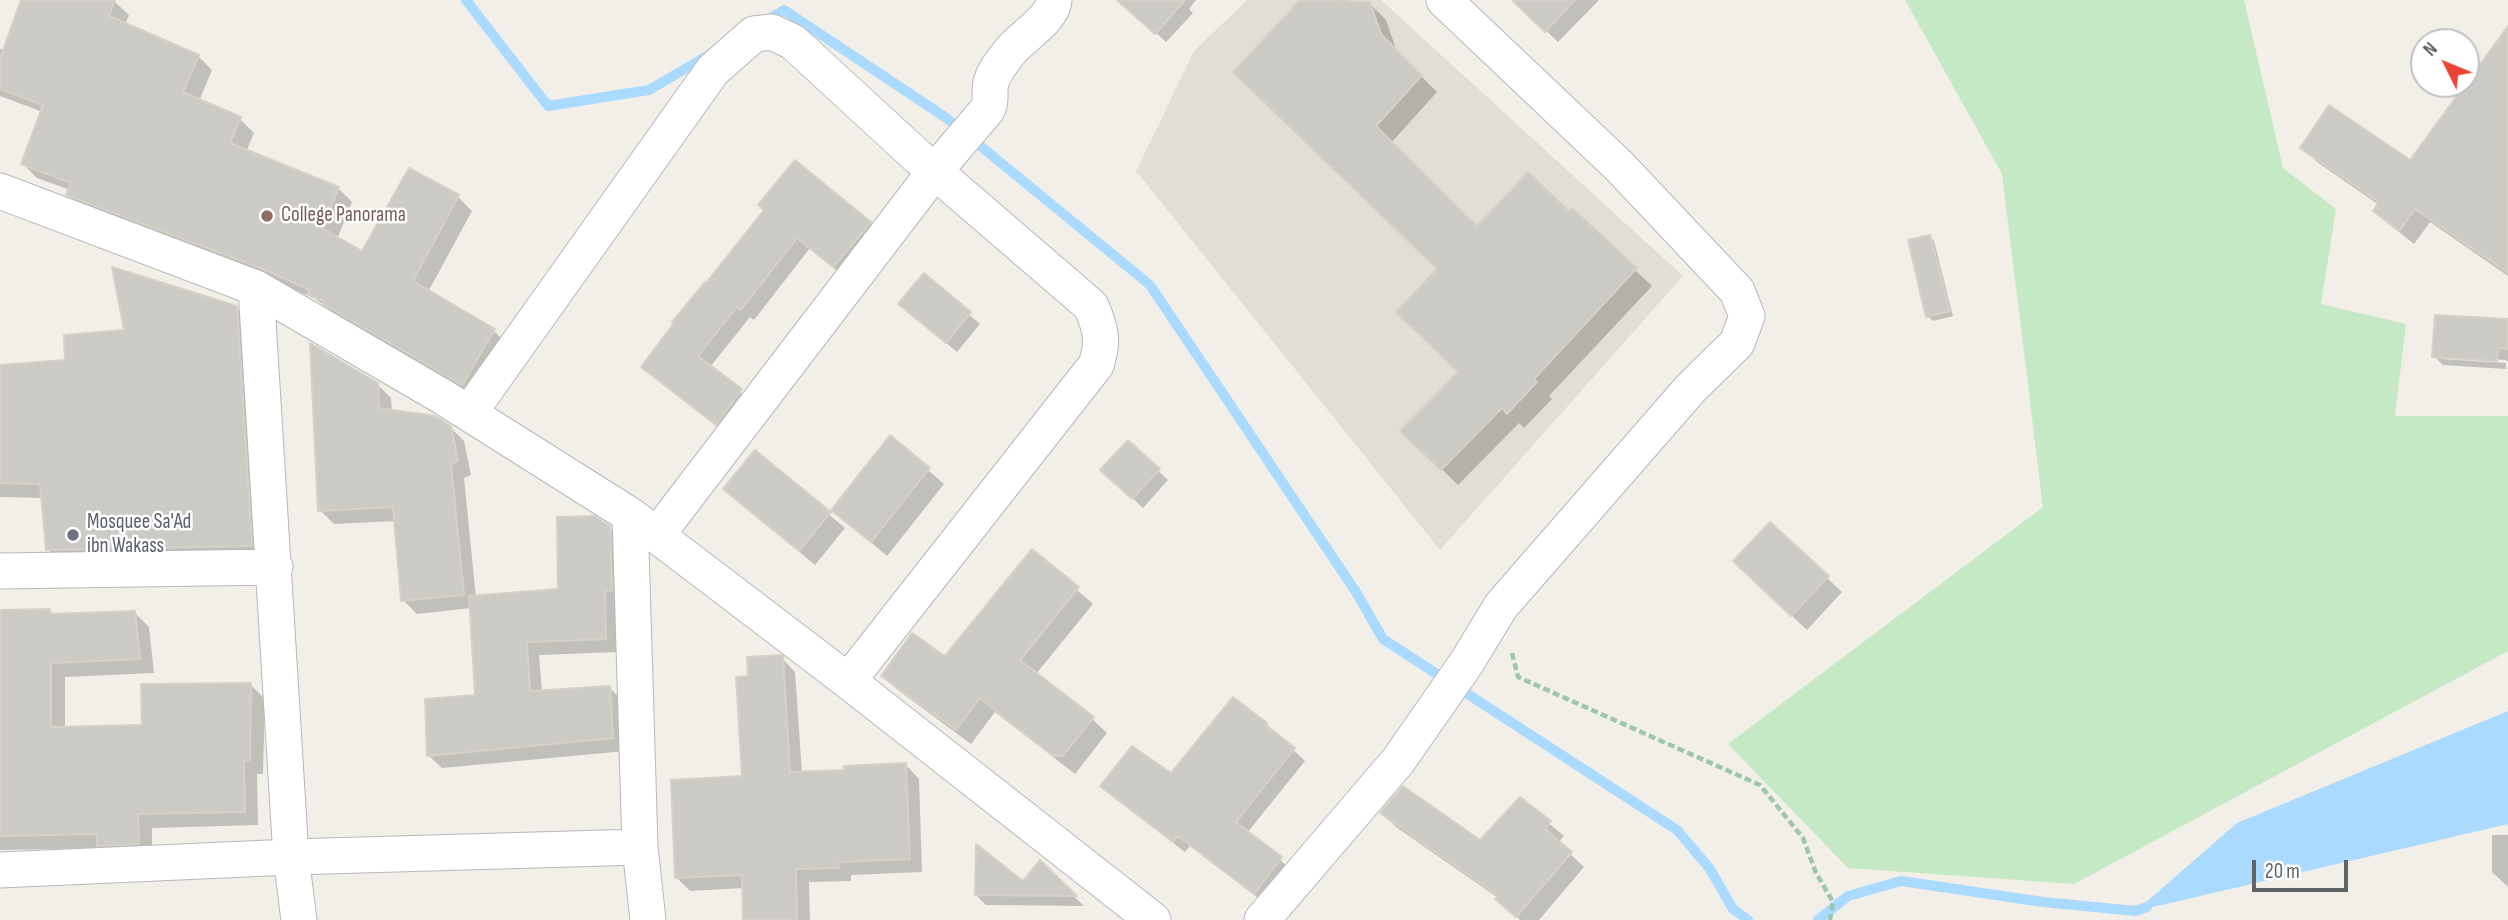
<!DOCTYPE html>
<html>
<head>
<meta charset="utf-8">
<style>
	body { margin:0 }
	#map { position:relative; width:2508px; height:920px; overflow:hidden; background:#f1efe8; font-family:"Sofia Sans Condensed",sans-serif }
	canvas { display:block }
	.north { position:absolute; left:2410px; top:28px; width:70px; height:70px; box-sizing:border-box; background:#fff; border:2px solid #bfc1c3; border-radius:50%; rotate:313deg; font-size:19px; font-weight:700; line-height:28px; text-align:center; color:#5f6368 }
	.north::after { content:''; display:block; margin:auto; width:24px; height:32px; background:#ea4335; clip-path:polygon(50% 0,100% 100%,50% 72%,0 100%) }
	.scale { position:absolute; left:2252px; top:860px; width:96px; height:32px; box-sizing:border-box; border:4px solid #5f6368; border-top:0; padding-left:9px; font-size:21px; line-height:24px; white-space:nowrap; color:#5f6368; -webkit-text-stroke:5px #fff; paint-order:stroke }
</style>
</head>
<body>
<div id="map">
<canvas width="2508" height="920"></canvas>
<div class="north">N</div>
<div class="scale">20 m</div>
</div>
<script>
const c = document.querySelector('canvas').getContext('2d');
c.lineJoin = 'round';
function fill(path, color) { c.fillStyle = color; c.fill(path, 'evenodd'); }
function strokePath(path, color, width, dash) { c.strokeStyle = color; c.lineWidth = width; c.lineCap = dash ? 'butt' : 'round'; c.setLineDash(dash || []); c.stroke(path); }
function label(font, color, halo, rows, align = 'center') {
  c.font = font + ' "Sofia Sans Condensed",sans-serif'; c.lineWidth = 5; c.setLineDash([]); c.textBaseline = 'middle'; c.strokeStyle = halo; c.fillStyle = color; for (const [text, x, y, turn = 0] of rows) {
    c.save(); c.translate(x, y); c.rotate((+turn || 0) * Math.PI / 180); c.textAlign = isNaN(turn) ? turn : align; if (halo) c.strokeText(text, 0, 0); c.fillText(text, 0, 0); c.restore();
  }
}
const education = new Path2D(`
	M1247 0H1381L1683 276 1440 550 1136 171 1194 51Z`);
const green = new Path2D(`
	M1905 0H2244L2283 168 2336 209 2321 304 2406 324 2395 416H2508V651L2074 884 1848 868 1728 744 2043 507 2002 174Z`);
const water = new Path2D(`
	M2508 711V824L2136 911 2237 823Z`);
const shadow = new Path2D(`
	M23 0H113L129 15 125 25 198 56 212 70 199 101 240 119 254 133 246 152 338 188 352 202 337 239 363 254 409 170 458 197 472 211 428 292 494 331 508 345 477 398 339 318 316 299 279 283 82 208 68 194 70 190 37 178 23 164 43 112 0 96V49L3 50Z
	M1120 0H1196L1189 9 1193 13 1166 42Z
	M1302 0H1346L1348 2 1369 3 1386 20 1397 52 1437 92 1391 143 1477 228 1569 214 1572 211 1652 286 1549 396 1552 399 1524 428 1519 423 1458 485 1403 431 1460 372 1439 269 1236 72Z
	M1514 0H1599L1558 42Z
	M2508 36V276L2430 222 2414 244 2390 225 2375 211 2379 205 2317 162 2302 148 2410 163Z
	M765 210 870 223 881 235 846 278 810 248 754 320 750 317 710 367 752 402 729 435 655 378 643 367Z
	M1930 236 1934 241 1953 316 1933 321 1928 316Z
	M924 276 980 324 957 352 911 314Z
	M236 308 251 323 266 560 63 564 48 549 43 498 0 497V366L67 361 126 331Z
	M2508 321V361H2506V369L2443 365 2434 356ZM2441 356 2506 360V363L2441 359Z
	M377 384 391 398 392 411 450 427 464 441 471 475 464 478 476 598 560 591 609 528 623 542 619 652 539 655 542 692 610 688 623 701 626 751 442 768 428 755 477 697 471 608 417 614 403 600 396 521 334 524 320 510Z
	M891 438 944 484 887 556 833 510Z
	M755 453 845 528 815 565 725 489Z
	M1158 471 1168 480 1143 508 1112 479Z
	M1770 524 1842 592 1807 630 1750 576Z
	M1032 551 1093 604 1036 674 1092 719 1107 733 1075 774 995 712 971 744 898 690 883 676 945 658Z
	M50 611 54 615 134 612 149 627 154 673 65 677V728L143 726 250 684 265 699 263 774H257L258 825 152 828V857L103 848 0 850V612Z
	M780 656 795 672 802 773 846 772 906 765 919 779 922 872 851 875V881L809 882 810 920H744V888L690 891 677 878 744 777 750 678Z
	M1266 724 1305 761 1247 833 1292 870 1266 904 1190 846 1185 852 1113 797 1102 786 1171 776Z
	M1520 799 1564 836 1558 843 1584 867 1539 920H1520L1498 898 1396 827 1383 813 1481 842Z
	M2492 835H2508V887L2492 872Z
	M1040 863 1084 906 986 905 976 895 1023 884Z`);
const stream = new Path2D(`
	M466 0 548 106 649 90 707 56
	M766 21 784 10 945 117 1150 285 1356 592 1383 639 1677 830 1710 869 1733 909 1748 920
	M1818 920 1848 896 1901 881 2043 902 2136 911 2147 907`);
const building = new Path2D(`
	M21 0H115L109 16 199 55 183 92 241 117 230 143 339 187 322 228 362 251 409 168 459 195 413 281 495 329 462 385 323 304 324 301 308 294 310 290 263 269 66 195 71 183 21 164 43 105 0 89V59Z
	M1117 0H1185L1155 34Z
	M1300 0 1370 2 1381 34 1422 75 1376 126 1477 226 1528 172 1569 211 1572 208 1637 268 1534 379 1537 382 1507 414 1502 408 1441 470 1400 431 1458 372 1396 312 1437 269 1233 72Z
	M1512 0H1575L1545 32Z
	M2508 26V273L2415 209 2399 231 2373 211 2379 202 2300 148 2329 105 2410 160Z
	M795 160 871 222 833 267 797 238 741 310 737 307 698 356 742 389 716 425 641 367 674 323 672 322 705 282 706 283 764 210 758 205Z
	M1930 235 1950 311 1926 317 1908 240Z
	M112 267 237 306 252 546 46 550 40 484 0 483V365L65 360 64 335 124 330Z
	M924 273 971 312 946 343 898 304Z
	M2435 315 2508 319V349L2498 348 2497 361 2432 357Z
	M310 343 378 383 379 408 435 416 451 426 458 461 451 464 464 595 401 601 393 507 318 511Z
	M890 435 930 468 871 542 831 510Z
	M1128 440 1160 469 1132 499 1100 470Z
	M755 450 831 512 799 551 723 489Z
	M594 516 610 526 612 591H605L606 639 527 642 530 691 610 686 613 738 427 756 425 699 475 695 469 596 558 589 557 517Z
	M1770 522 1829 576 1791 616 1733 561Z
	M1032 549 1079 587 1020 660 1094 717 1063 756H1053L980 698 956 730 881 676 912 633 945 656Z
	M50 609V614L135 611 140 659 51 663V727L142 725 141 684 251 683 250 760H244L245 812 138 814 139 844 97 846V834L0 836V610Z
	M780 655 783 656 790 772 844 770V766L906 763 910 859 838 862 839 868 796 869 797 920H743L742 875 675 878 671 780 742 776 736 677 748 676 747 657Z
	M1233 697 1267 723 1266 725 1295 748 1236 822 1282 857 1254 894 1178 836 1173 842 1100 786 1132 746 1171 773Z
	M1403 786 1480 840 1520 797 1551 821 1545 829 1572 852 1516 917 1495 899 1498 896 1380 813Z
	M976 844 1023 881 1040 860 1077 896 975 895Z`);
const path = new Path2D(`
	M1512 653 1518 677 1760 785 1803 838 1816 873 1833 902 1830 920`);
const street = new Path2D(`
	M0 191 256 288 443 397 630 515 848 681 1153 920
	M256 288 291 857 299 920
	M469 413 713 70 754 34 772 32 793 42 918 157 1091 306C1101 329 1104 341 1096 365L848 681
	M657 535 935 171 987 110C993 100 988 93 991 83 993 73 1002 62 1008 54 1019 38 1053 20 1054 0
	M0 571 275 567
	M640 847 648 920
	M0 870 291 857 640 847 630 515
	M1262 920 1398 761 1467 662 1501 606 1691 388 1737 343 1747 316 1737 291 1619 166 1444 0`);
const markers = [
	[267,216,7,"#8d6e63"],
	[73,535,7,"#6b7280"]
];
const educationNames = [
	["College Panorama",281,216]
];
const worshipNames = [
	["Mosquee Sa'Ad",87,523],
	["ibn Wakass",87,547]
];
fill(education, '#e1ded6');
fill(green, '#c5e8c5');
fill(water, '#aadaff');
fill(shadow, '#0003');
strokePath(stream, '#aadaff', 10);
fill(building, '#cccac5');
strokePath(building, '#d6d1c6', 2);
strokePath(street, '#b5b8bc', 37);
strokePath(path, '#9cc7a9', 4.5, [7, 3.5]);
strokePath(street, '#fff', 35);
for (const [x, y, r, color] of markers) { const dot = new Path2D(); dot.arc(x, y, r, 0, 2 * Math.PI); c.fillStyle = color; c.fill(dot); strokePath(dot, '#fff', 2.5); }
label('21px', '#785e54', '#fff', educationNames, 'left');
label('21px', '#5b616d', '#fff', worshipNames, 'left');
</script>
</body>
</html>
